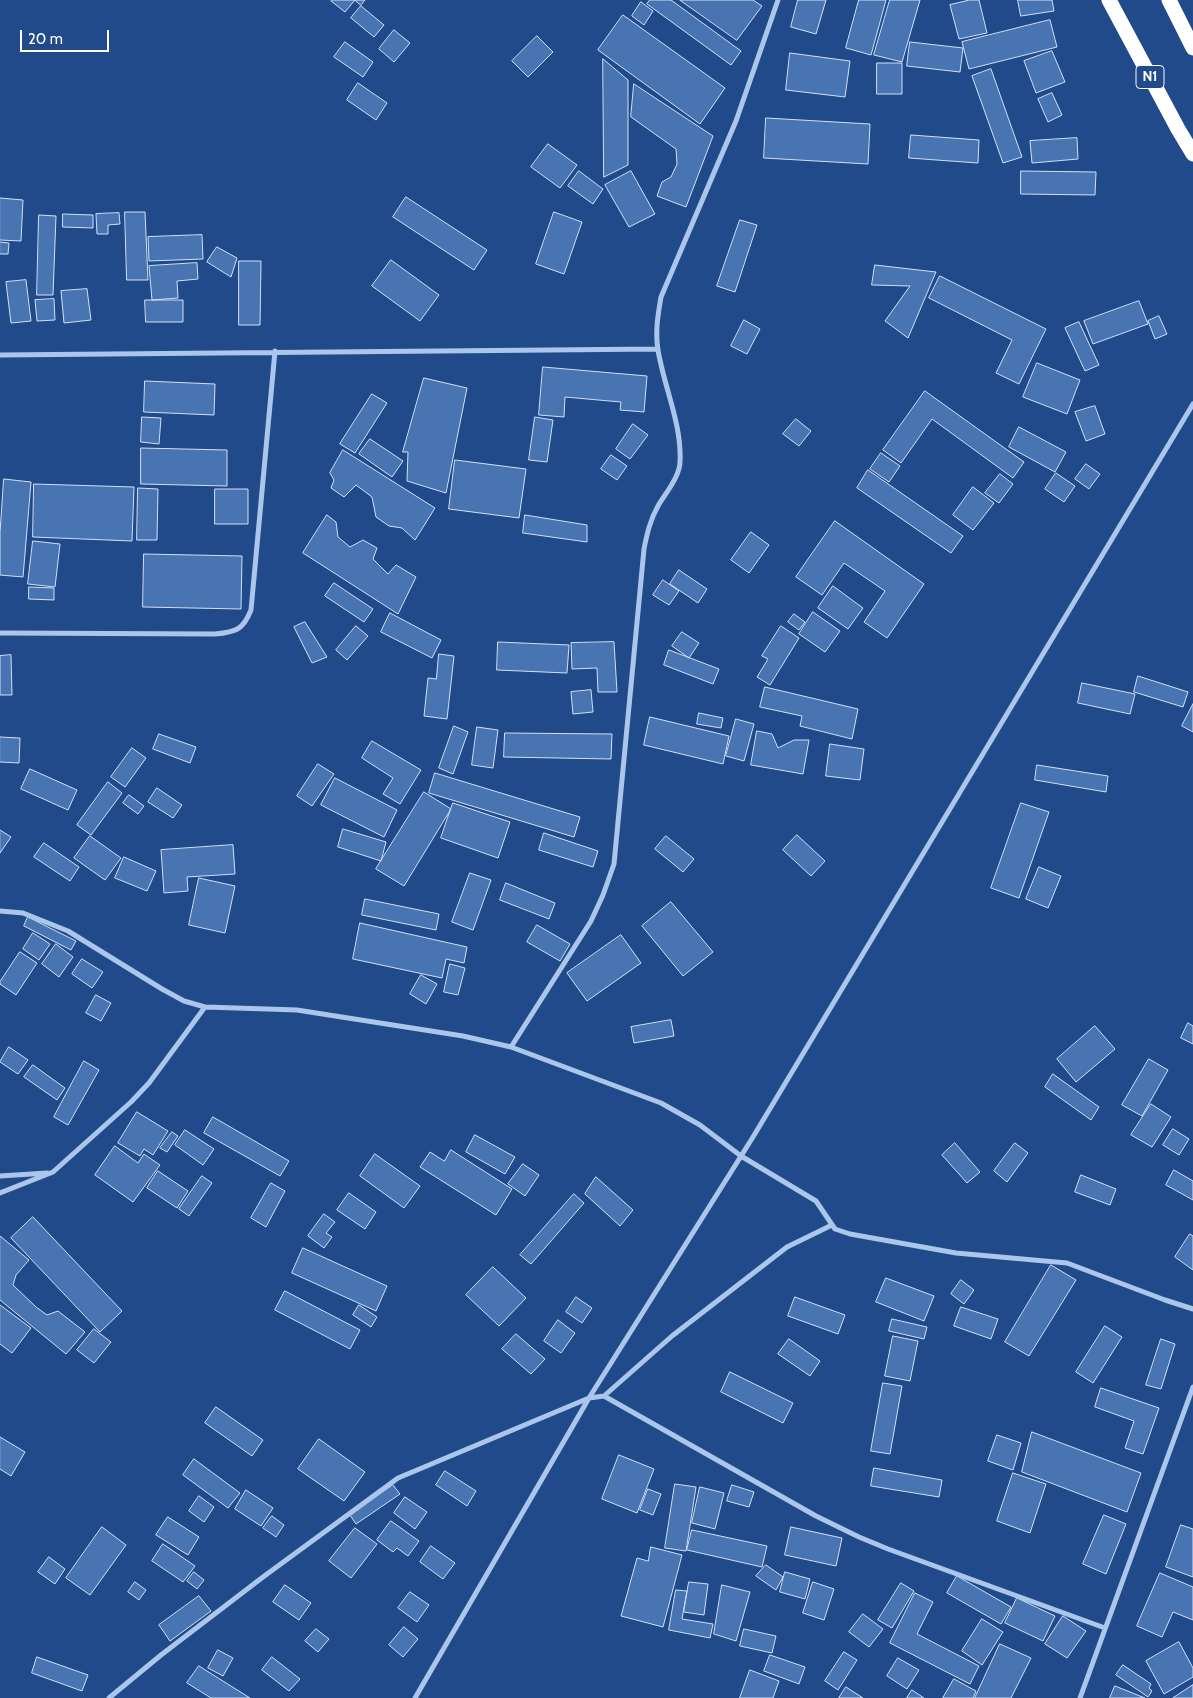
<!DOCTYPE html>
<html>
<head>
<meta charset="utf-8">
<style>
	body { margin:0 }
	#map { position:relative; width:1193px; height:1698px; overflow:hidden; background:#204a89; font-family:Cabin,sans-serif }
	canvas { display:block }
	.scale { position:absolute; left:20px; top:30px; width:89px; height:22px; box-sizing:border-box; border:2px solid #fff; border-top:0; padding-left:6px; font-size:15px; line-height:18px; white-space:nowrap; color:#fff; -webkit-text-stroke:4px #204a89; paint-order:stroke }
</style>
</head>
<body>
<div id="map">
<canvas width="1193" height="1698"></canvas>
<div class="scale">20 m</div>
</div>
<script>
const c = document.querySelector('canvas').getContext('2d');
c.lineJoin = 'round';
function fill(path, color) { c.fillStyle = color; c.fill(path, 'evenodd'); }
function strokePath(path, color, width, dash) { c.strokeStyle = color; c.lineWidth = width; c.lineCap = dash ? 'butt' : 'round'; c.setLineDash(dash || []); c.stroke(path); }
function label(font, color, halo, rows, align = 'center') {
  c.font = font + ' Cabin,sans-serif'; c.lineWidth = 4; c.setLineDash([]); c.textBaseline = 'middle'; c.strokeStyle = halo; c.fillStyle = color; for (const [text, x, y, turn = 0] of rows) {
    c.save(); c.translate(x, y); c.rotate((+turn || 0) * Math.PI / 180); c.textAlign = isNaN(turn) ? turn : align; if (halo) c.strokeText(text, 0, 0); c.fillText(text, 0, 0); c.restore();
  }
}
const building = new Path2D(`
	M332 0H355L345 12 331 1Z
	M355 0H365L361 5Z
	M650 0H671L741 51 731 65 647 4Z
	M680 0H753L762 6 737 40Z
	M798 0H826L816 34 791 27Z
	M859 0H886L871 55 846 48Z
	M890 0H920L902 62 874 55Z
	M970 0H979L987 33 959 39 950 5Z
	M1018 0H1052L1054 11 1021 16Z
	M641 2 653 11 644 25 632 16Z
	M361 6 384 25 374 37 351 18Z
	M623 15 725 88 700 124 598 50Z
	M1050 20 1057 47 969 69 962 42Z
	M394 30 410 43 394 62 379 49Z
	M537 36 553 52 528 77 512 61Z
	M345 42 373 62 363 77 334 57Z
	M910 42 963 48 960 72 907 66Z
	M1052 51 1065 82 1036 93 1024 61Z
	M790 53 850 61 845 97 786 90Z
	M603 59 628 80V165L604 177Z
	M877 63H902V94H877Z
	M991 69 1022 157 1003 163 972 76Z
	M358 83 387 103 376 120 347 100Z
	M634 84 713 136 686 207 657 196 662 182 671 177 677 164 676 149 631 117Z
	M1052 93 1062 115 1048 122 1038 99Z
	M766 118 870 124 868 164 764 158Z
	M911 135 979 140 978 163 909 158Z
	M1077 138 1078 159 1032 163 1030 141Z
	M548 144 577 165 560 188 531 167Z
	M579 171 603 189 593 204 568 186Z
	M631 171 655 214 629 227 605 185Z
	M1021 171 1096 172 1095 195 1021 194Z
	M406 197 487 250 474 270 393 217Z
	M0 198 23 200 21 241 0 240Z
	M125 212H145L148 280H127Z
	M554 212 582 222 564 274 536 264Z
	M119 213 120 224 108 225V234H97L96 214Z
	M63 214 93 215V228L63 227Z
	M39 215 56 216 53 295H37Z
	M740 220 757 225 735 292 717 286Z
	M202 235 203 259 149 261 148 237Z
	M0 242 9 243 8 254H0Z
	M217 247 237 258 231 277 207 262Z
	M391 260 439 295 420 321 372 286Z
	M239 261H261L260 325H239Z
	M197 263 198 279 177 281 178 298 152 300 149 266Z
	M875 265 936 272 908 338 885 321 910 286 872 285Z
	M940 276 1046 329 1019 384 996 373 1012 340 929 298Z
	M26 280 31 321 11 323 6 282Z
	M87 289 91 320 64 323 61 291Z
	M54 299 55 320 37 321 35 300Z
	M145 300H183V322H146Z
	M1139 301 1148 324 1093 344 1084 321Z
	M1159 316 1167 334 1155 339 1148 321Z
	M744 320 760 329 747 354 731 346Z
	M1079 322 1099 365 1085 371 1065 328Z
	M1037 363 1080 380 1067 414 1023 397Z
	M543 367 647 376 644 412 620 410 621 402 565 397 564 417 539 415Z
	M424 378 467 388 446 493 407 481 408 452H403Z
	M145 381 215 384 214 415 144 412Z
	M925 391 1024 462 1013 478 932 419 901 463 883 450Z
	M372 394 387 403 355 453 340 444Z
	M1095 406 1105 434 1086 441 1075 412Z
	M142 417 161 418 159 444 141 442Z
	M535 417 553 420 547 462 529 460Z
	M796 419 811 431 799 446 783 434Z
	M633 424 648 435 630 459 616 449Z
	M1019 427 1066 452 1055 472 1009 447Z
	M370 439 403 461 392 477 359 454Z
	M141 448 227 450V486L141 484Z
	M343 450 435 508 415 540 402 528 389 526 376 517 372 497 356 485 344 497 331 488 334 480 330 473Z
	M881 453 900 466 889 482 870 469Z
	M611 455 627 466 617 480 601 469Z
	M455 460 526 469 519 518 449 509Z
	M1086 464 1100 474 1089 489 1075 479Z
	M868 470 963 536 951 553 857 488Z
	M1056 473 1075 486 1064 502 1045 489Z
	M1000 474 1013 484 999 503 985 493Z
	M4 479 31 482 23 577 0 575V533Z
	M34 484 134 487 132 541 33 537Z
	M973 487 994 503 973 530 953 515Z
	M138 488 158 489 157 540H137Z
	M215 489H248V524H215Z
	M327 515 336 522 338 537 350 547 363 540 377 548 373 559 388 574 396 565 416 577 398 614 303 553Z
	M525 515 587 525V542L523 533Z
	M835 521 924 584 887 638 864 622 885 591 844 563 822 595 796 577Z
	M751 532 769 545 749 573 731 560Z
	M33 541 60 544 55 587 28 584Z
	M144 554 242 556 241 609 143 607Z
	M679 570 707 589 698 603 670 584Z
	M663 580 679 591 669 605 653 595Z
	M334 583 373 609 364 622 325 596Z
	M833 586 863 608 848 629 818 608Z
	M29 587 54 588V600L29 599Z
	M813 612 840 631 825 652 799 634Z
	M390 613 441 640 432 658 381 632Z
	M794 614 805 622 799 630 788 622Z
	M305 622 327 657 312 663 294 627Z
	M356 626 368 636 347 660 336 650Z
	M781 626 799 638 770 685 757 677 768 659 762 656Z
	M682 632 699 643 689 658 672 646Z
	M498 642 569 645 567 673 497 670Z
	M614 642 617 692H598L597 668 572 669 571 643Z
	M669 650 719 669 713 684 664 665Z
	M439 654 454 656 447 719 424 716 428 678 436 679Z
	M11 655 12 695H0V656Z
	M1138 676 1188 692 1183 707 1134 692Z
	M1082 683 1135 694 1130 714 1078 703Z
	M765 687 858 709 852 739 800 726 802 716 760 707Z
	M591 690 593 712 573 714 571 692Z
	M1193 704V732L1182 726Z
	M699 713 723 718 721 728 697 724Z
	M650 717 729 736 723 764 644 745Z
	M736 719 754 724 744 761 726 756Z
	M454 726 468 732 453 774 439 768Z
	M477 727 498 730 493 768 472 765Z
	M757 731 772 734 778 748 794 740H809L803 774 751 765Z
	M505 733 612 734 611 759 504 757Z
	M159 734 196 747 190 763 153 749Z
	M0 737 20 738 19 763 0 762Z
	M372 741 421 770 400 804 383 794 393 778 362 758Z
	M830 744 864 749 860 780 826 776Z
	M132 748 146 758 125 787 111 777Z
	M318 764 334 774 312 806 297 796Z
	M1037 765 1108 776 1106 792 1035 780Z
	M30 769 77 790 68 810 21 789Z
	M435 773 580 817 574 837 429 793Z
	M335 778 397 810 384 837 321 805Z
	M108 782 122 793 91 835 77 825Z
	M157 788 182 805 173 818 148 802Z
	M424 792 451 809 404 886 376 869Z
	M129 795 144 806 138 814 123 803Z
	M453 803 510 822 498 858 441 838Z
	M1021 803 1049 812 1019 898 991 888Z
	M343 829 386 842 381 861 338 847Z
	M0 830 11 837 0 853Z
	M544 833 598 851 593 867 539 850Z
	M797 835 825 861 811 876 783 850Z
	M90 836 121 858 105 880 74 858Z
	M666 836 694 859 683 872 655 849Z
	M44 843 79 867 70 881 34 857Z
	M233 845 235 874 187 877 188 891 164 893 161 850Z
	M124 857 156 871 147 891 115 878Z
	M1039 867 1061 876 1048 908 1026 899Z
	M470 873 491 880 473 930 452 922Z
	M199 878 235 886 225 933 189 925Z
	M506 883 555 903 549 919 500 900Z
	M365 899 439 914 436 930 362 915Z
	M671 902 713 952 683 976 642 926Z
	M28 917 76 941 71 950 24 926Z
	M360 923 467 947 464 963 446 959 442 978 353 959Z
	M537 925 570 944 560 961 527 942Z
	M33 933 50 944 39 960 23 949Z
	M621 935 641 963 587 1001 567 973Z
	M56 944 73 957 59 977 42 964Z
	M20 952 37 963 16 995 0 984V982Z
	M82 959 103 972 92 988 72 974Z
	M450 964 465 968 458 995 444 992Z
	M421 975 437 984 426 1004 410 994Z
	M96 995 111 1003 101 1021 86 1013Z
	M671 1020 674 1036 634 1043 631 1027Z
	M1188 1023 1193 1026V1044L1181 1038Z
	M1095 1026 1115 1049 1076 1082 1057 1059Z
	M9 1047 28 1060 18 1074 0 1062Z
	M1149 1059 1168 1070 1142 1116 1122 1105Z
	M84 1061 99 1070 68 1125 54 1117Z
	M33 1065 65 1088 57 1100 24 1077Z
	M1053 1074 1099 1107 1091 1120 1045 1087Z
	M1151 1104 1171 1117 1152 1147 1131 1135Z
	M137 1112 168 1131 153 1155 144 1149 140 1156 118 1143Z
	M213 1117 289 1161 280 1176 204 1133Z
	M1173 1129 1189 1139 1179 1155 1163 1145Z
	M185 1130 214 1149 203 1165 175 1145Z
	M172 1132 178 1136 167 1152 160 1148Z
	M475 1135 515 1157 505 1174 466 1152Z
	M955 1143 980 1172 967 1183 942 1155Z
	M1015 1143 1028 1153 1007 1182 994 1171Z
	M115 1146 138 1163 144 1154 160 1165 133 1202 95 1175Z
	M451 1150 512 1189 496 1215 420 1167 430 1152 444 1161Z
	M375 1154 420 1186 404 1208 360 1176Z
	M523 1164 539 1175 525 1196 508 1184Z
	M1174 1170 1193 1181V1200L1166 1185Z
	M158 1171 188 1191 177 1208 147 1188Z
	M1081 1175 1116 1189 1110 1205 1075 1192Z
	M202 1176 212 1183 189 1216 179 1209Z
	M596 1177 633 1210 620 1226 585 1194Z
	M271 1183 285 1191 266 1227 251 1218Z
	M349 1193 376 1212 365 1229 337 1210Z
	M574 1194 584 1203 531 1264 520 1255Z
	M324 1214 335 1222 326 1233 332 1237 324 1248 308 1236Z
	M33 1217 122 1311 100 1332 11 1238Z
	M1190 1234 1193 1236V1270L1175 1257Z
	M0 1236 29 1260 16 1275 13 1285 36 1307 47 1315 58 1311 85 1332 66 1354 0 1300Z
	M303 1248 387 1286 376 1311 292 1273Z
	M1051 1265 1076 1280 1029 1356 1005 1342Z
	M493 1267 526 1298 499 1326 466 1295Z
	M886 1278 934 1296 924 1321 876 1302Z
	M961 1280 974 1290 964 1304 951 1294Z
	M285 1291 360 1330 350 1349 275 1310Z
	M576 1297 592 1308 582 1323 566 1312Z
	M795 1297 845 1315 838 1334 788 1316Z
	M0 1305 31 1328 12 1353 0 1344Z
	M359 1305 377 1317 371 1327 353 1315Z
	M961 1307 998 1319 991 1339 954 1326Z
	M892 1319 927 1327 924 1339 889 1331Z
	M558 1320 575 1333 561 1353 544 1341Z
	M1105 1326 1122 1337 1093 1383 1076 1372Z
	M94 1329 111 1342 94 1363 77 1350Z
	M516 1334 545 1359 531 1374 502 1349Z
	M893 1336 918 1341 910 1381 885 1376Z
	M789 1339 820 1361 810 1376 778 1354Z
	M1161 1339 1175 1344 1161 1389 1146 1385Z
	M730 1372 793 1403 783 1423 721 1392Z
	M883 1383 902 1386 890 1454 871 1451Z
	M1101 1388 1159 1408 1143 1454 1125 1448 1134 1421 1095 1407Z
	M216 1407 263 1440 252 1456 205 1423Z
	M1032 1432 1141 1473 1127 1512 1022 1472Z
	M997 1435 1021 1443 1013 1470 988 1461Z
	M0 1437 25 1452 11 1476 0 1469Z
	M319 1439 365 1472 344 1501 298 1469Z
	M619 1455 654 1469 637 1513 602 1499Z
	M194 1459 240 1493 228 1508 183 1475Z
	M874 1468 942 1480 939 1497 871 1486Z
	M445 1471 476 1491 467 1506 436 1485Z
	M1013 1473 1046 1484 1030 1533 997 1521Z
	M675 1484 696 1487 686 1551 665 1548Z
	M393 1485 400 1494 356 1524 350 1515Z
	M732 1485 754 1492 749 1507 727 1501Z
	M700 1487 724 1493 715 1529 692 1523Z
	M648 1489 661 1494 653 1515 640 1510Z
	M246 1490 273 1508 261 1526 235 1509Z
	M199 1496 214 1507 204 1522 189 1511Z
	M405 1497 427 1512 415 1529 394 1513Z
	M1104 1515 1126 1524 1106 1574 1083 1564Z
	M272 1516 284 1525 276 1537 263 1528Z
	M168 1517 199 1537 188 1555 156 1535Z
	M391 1521 419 1541 408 1556 397 1548 393 1552 377 1540Z
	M1181 1525 1193 1529V1577L1166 1567Z
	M102 1527 126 1545 90 1595 66 1578Z
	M791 1527 842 1538 836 1566 785 1555Z
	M355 1528 377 1544 351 1578 329 1561Z
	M692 1530 767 1546 762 1567 687 1550Z
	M163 1544 195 1566 183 1582 152 1561Z
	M431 1546 455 1563 443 1579 420 1562Z
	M651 1547 682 1555 663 1627 621 1616 637 1558 648 1561Z
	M49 1557 65 1569 55 1584 38 1572Z
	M766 1565 783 1577 776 1590 756 1576Z
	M194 1572 204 1580 197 1589 187 1581Z
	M785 1572 810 1579 805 1599 780 1592Z
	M1160 1573 1193 1587V1620L1173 1612 1162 1637 1137 1626Z
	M957 1576 1011 1607 1001 1624 947 1593Z
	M135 1582 146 1590 139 1600 128 1592Z
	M689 1582 708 1584 704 1615 684 1612Z
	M813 1582 834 1589 824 1620 803 1613Z
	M901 1583 914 1591 892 1628 878 1620Z
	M285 1585 311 1603 299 1620 273 1602Z
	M722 1585 750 1592 736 1641 714 1634Z
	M676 1590 687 1591 682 1619 713 1624 710 1638 669 1630Z
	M410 1592 429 1605 417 1622 398 1608Z
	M915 1593 933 1602 917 1634 979 1666 970 1684 890 1643Z
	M199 1596 211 1611 170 1641 159 1625Z
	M1017 1598 1055 1616 1043 1641 1005 1623Z
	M863 1614 883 1629 869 1647 849 1632Z
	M1063 1616 1086 1631 1067 1658 1045 1644Z
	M982 1619 1003 1632 982 1665 962 1651Z
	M404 1627 418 1639 403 1657 389 1645Z
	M316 1629 329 1639 318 1652 305 1641Z
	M744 1629 776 1636 772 1653 740 1646Z
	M1179 1642 1193 1668V1677L1164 1694 1146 1661Z
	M1000 1644 1031 1658 1011 1698H975Z
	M218 1650 233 1658 223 1676 208 1668Z
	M844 1652 857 1660 838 1690 825 1681Z
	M770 1655 805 1667 799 1684 764 1671Z
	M37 1657 88 1675 82 1691 32 1673Z
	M272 1657 300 1679 289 1691 262 1670Z
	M898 1658 919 1670 907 1689 887 1676Z
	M1123 1665 1151 1684 1149 1688 1152 1691 1148 1697 1116 1675Z
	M199 1666 250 1698H211L187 1683Z
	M750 1670 779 1681 773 1698H740Z
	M954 1679 976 1691 973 1698H943Z
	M1193 1685V1698H1173Z
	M1115 1686 1145 1698H1110Z
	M846 1687 863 1698H839Z
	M912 1690 924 1698H907Z`);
const street = new Path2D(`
	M0 355 658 349
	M0 633 215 634C236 632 243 630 251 610L275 351
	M0 911 23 913 68 931 162 989 184 1001 205 1007
	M511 1047 661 1103 700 1125 741 1156 816 1201 835 1229 850 1234 956 1253 1067 1263 1165 1300 1193 1309
	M0 1176 47 1173
	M0 1193 53 1172 131 1102 149 1083 205 1007 297 1010 463 1036 511 1047 591 921 603 895 614 864 644 549C647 534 650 520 658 506 665 494 680 476 680 462 682 424 664 387 658 350 655 332 658 314 661 297L736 121 778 0
	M604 1396 816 1516 859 1537 888 1549 1105 1628
	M109 1698 161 1655 263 1577 398 1478 589 1398 604 1396 672 1336 787 1247 832 1225
	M415 1698 589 1398 753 1137 1193 404
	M1080 1698 1193 1387`);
const highway = new Path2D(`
	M1109 0 1178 129 1193 154
	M1169 0 1193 48`);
const shields = [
	[1150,77,28]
];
const shieldNames = [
	["N1",1150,77]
];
fill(building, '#4874b1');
strokePath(building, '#d0e1f8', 1);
strokePath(street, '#abc6eb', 5);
strokePath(highway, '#fff', 15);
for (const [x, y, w] of shields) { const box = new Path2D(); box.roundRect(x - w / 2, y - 11.5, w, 23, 4); c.fillStyle = '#204a89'; c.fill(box); strokePath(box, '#fff', 1); }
label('bold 14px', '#fff', null, shieldNames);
</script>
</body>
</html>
